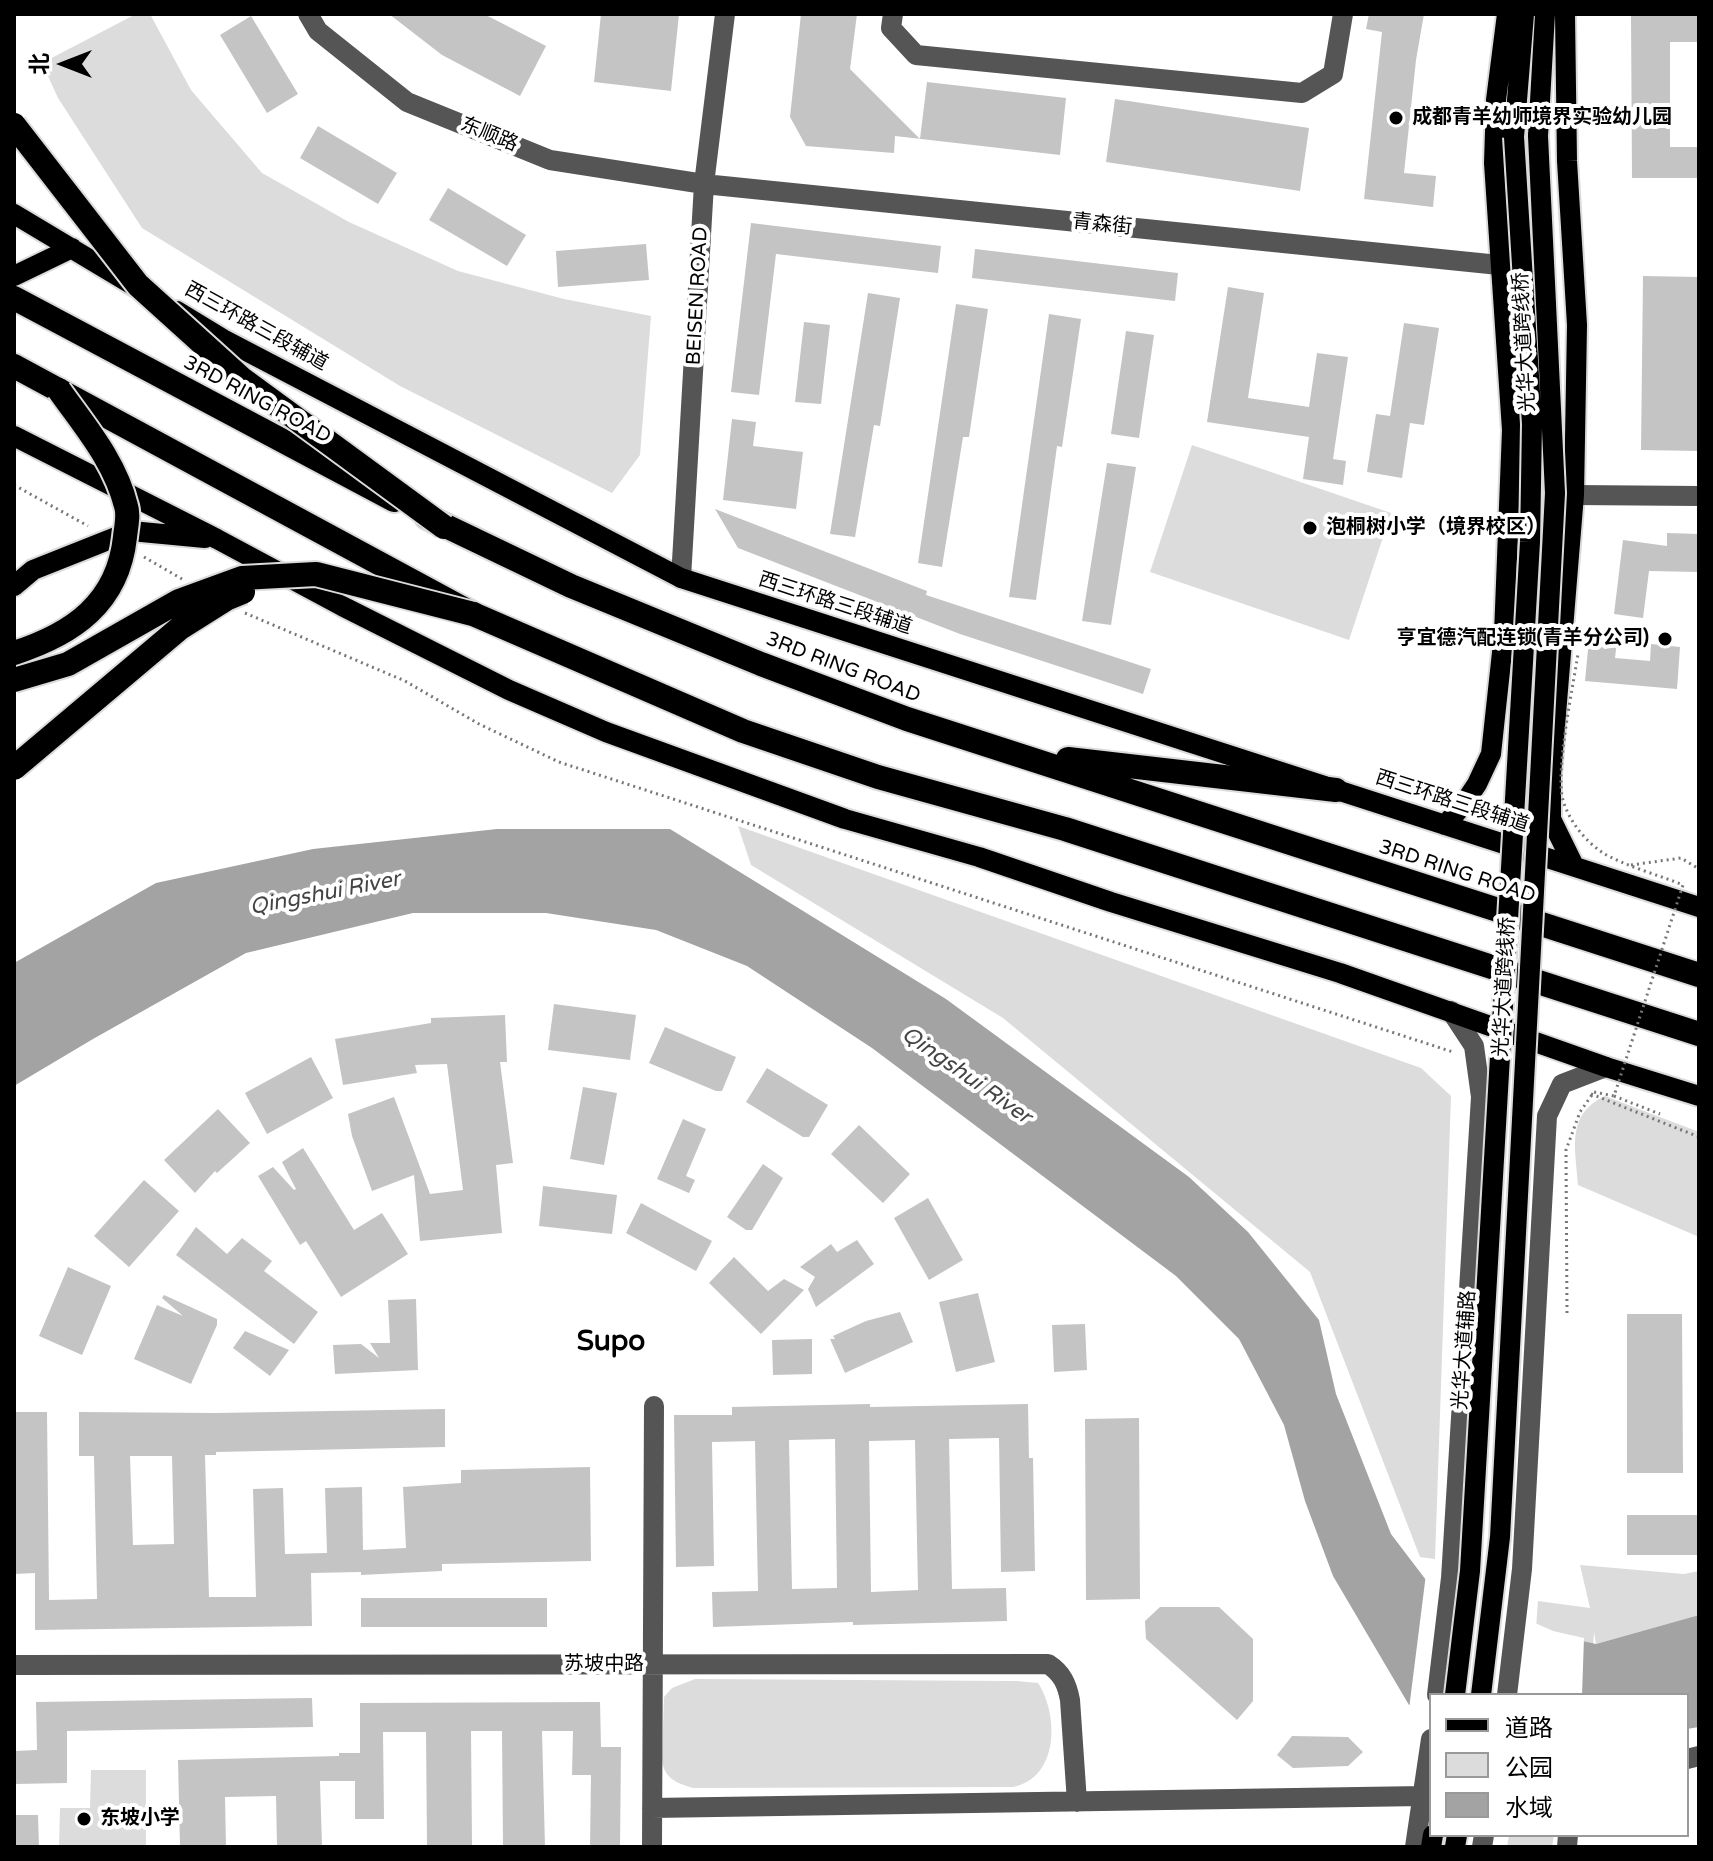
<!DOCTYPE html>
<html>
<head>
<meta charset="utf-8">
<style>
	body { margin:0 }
	#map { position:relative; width:1713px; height:1861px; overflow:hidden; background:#fff; font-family:"Varela Round","Noto Sans SC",sans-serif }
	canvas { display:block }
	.frame { position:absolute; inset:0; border:16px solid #000; pointer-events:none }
	.legend { position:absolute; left:1429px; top:1693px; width:260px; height:144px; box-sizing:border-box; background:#fff; border:2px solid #999; margin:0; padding:10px 14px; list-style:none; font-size:24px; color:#000 }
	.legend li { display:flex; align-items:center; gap:16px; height:40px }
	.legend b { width:40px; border:2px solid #999 }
	.north { position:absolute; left:24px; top:24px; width:80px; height:80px; -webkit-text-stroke:6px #fff; paint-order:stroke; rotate:270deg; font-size:22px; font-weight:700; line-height:32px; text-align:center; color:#000 }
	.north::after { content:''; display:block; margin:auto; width:28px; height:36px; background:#000; clip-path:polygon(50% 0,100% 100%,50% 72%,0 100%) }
</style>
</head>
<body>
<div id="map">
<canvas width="1713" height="1861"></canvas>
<div class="frame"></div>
<ul class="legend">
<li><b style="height:10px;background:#000"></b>道路</li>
<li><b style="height:22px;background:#dcdcdc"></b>公园</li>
<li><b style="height:22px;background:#a3a3a3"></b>水域</li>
</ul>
<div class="north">北</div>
</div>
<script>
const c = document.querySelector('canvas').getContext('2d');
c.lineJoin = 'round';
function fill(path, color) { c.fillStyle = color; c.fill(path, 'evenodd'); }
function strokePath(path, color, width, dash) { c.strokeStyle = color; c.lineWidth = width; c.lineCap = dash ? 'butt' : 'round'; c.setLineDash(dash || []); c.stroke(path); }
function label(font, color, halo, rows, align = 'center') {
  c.font = font + ' "Varela Round","Noto Sans SC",sans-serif'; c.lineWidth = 8; c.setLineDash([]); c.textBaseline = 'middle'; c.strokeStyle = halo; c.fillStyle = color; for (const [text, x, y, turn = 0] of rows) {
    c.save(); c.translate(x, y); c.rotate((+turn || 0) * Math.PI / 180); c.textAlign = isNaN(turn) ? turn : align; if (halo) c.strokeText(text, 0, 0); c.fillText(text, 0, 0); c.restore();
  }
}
const green = new Path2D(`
	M136 14H150L191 90 262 173 349 222 458 271 564 299 651 316 640 455 612 493 400 386 142 228 58 98 42 63Z
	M1192 445 1391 513 1349 640 1150 572Z
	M738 826 1421 1068 1451 1096 1435 1559 1420 1557 1310 1272 1003 1018 751 865Z
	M1605 1096 1699 1132V1237L1578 1185C1576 1149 1565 1115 1605 1096Z
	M1580 1565 1684 1574 1699 1571V1615L1596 1644 1594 1632 1590 1695H1531L1538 1601 1590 1608Z
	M695 1679 1017 1681 1038 1683C1059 1715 1059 1778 1013 1787L693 1788C676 1783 664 1778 662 1760L664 1697 672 1688Z
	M91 1770H146V1847H59L60 1808H90Z
	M1509 1835H1554L1552 1847H1507Z`);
const water = new Path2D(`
	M497 829H670L946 999 1189 1177 1248 1232 1319 1320 1336 1394 1391 1534 1426 1580 1551 1634 1596 1644 1699 1615V1727L1687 1729V1695H1431V1709L1409 1705 1333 1576 1305 1501 1284 1425 1239 1339 1176 1276 872 1048 747 966 656 930 546 913H413L246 953 93 1039 14 1086V963L156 883 313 849Z`);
const pier = new Path2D(`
	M1426 1574 1553 1631 1584 1638 1582 1695H1431V1713L1409 1709Z`);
const building = new Path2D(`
	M389 14H484L546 46 520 96 442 55Z
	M601 14H679L671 91 594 82Z
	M801 14H857L850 69 920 139 927 82 1066 98 1060 155 895 136 894 153 806 146 790 117Z
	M1369 14H1424L1416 60 1404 173 1436 176 1433 207 1364 199 1382 32 1366 29Z
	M1631 14H1699V42H1670V147H1699V178H1632Z
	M251 16 298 94 267 113 220 35Z
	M1115 99 1309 128 1300 191 1106 162Z
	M318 126 397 173 378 204 300 158Z
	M448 188 526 235 507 266 429 220Z
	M751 223 941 246 938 273 776 254 759 395 731 392Z
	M646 244 649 280 558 287 556 251Z
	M975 249 1178 273 1175 301 972 278Z
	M1643 276 1699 277V451L1641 450Z
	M1228 287 1264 293 1248 398 1309 407 1317 353 1348 357 1333 459 1346 461 1343 485 1303 479 1309 437 1207 422Z
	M868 293 900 298 880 426 874 425 855 537 830 534Z
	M956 304 988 309 969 437H963L942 567 918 563Z
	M1049 314 1081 319 1062 447 1057 446 1036 600 1009 597Z
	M804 322 830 325 821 404 795 402Z
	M1404 323 1439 328 1424 425 1410 423 1402 478 1367 472 1376 414 1390 416Z
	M1126 331 1154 335 1139 438 1111 434Z
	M732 419 756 422 753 446 803 452 796 509 723 500Z
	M1107 463 1136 467 1111 625 1082 621Z
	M715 509 927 591 926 595 1151 669 1143 694 960 634 738 548Z
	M1667 533 1699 534V572L1649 571 1643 618 1614 614 1623 540 1667 546Z
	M1589 639 1617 641 1615 658 1650 661 1651 644 1680 647 1677 689 1585 681Z
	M554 1004 636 1015 630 1060 548 1050Z
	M505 1015 507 1062H500L513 1163 496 1165 502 1233 420 1241 414 1175 372 1191 352 1136 348 1114 394 1097 430 1194 463 1190 447 1064 415 1065 417 1073 343 1085 335 1039 431 1023V1018Z
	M665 1027 736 1057 722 1091H716L649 1063Z
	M311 1057 333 1098 267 1134 245 1093Z
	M767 1068 828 1105 809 1137H803L746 1102Z
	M583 1087 617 1093 604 1165 570 1159Z
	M218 1109 250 1143 217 1173 215 1171 195 1193 164 1160Z
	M683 1119 706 1129 686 1176 695 1180 689 1193 657 1179Z
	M859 1125 910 1174 883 1203 831 1154Z
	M303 1148 354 1230 382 1213 408 1254 341 1297 306 1241 300 1245 258 1176 273 1167 294 1190 296 1189 282 1162Z
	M763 1164 783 1178 752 1230H746L727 1217Z
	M144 1180 179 1211 129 1267 94 1236Z
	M543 1186 617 1195 612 1234 539 1226Z
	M928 1198 963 1260 929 1280 894 1218Z
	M641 1203 712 1241 696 1271 626 1233Z
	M196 1227 227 1254 242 1238 272 1261 264 1271 318 1312 294 1344 176 1255Z
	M857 1240 874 1264 816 1307 808 1289 815 1277 800 1267 831 1244 837 1252Z
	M734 1257 768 1291 784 1279 804 1290 761 1334 709 1283Z
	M68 1267 111 1286 82 1355 39 1336Z
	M978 1293 995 1362 956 1372 939 1302Z
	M164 1295 217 1319V1325L191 1384 134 1359 157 1305 183 1316 162 1298Z
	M416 1299 418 1370 335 1374 333 1345 361 1344 379 1358 370 1343H390L388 1300Z
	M900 1312 913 1342 845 1373 830 1339H835L833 1336 866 1321Z
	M1627 1314H1682L1683 1473H1627Z
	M1085 1324 1087 1370 1054 1372 1052 1325Z
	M245 1331 289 1350 270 1376 233 1348Z
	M812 1339V1374L773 1375 772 1340Z
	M870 1404V1407L1028 1404 1029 1458H1033L1035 1571 1001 1572 999 1438 949 1439 952 1589 1006 1588 1007 1621 853 1625V1622L713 1627 712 1592 758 1591 755 1441 712 1442 714 1566 676 1567 674 1415H732V1407ZM835 1439 837 1588 792 1589 789 1440ZM915 1440 918 1590 871 1592 869 1441Z
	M445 1409V1447L216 1452V1455H205L209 1597H256L253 1489 283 1488 285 1554 327 1553 325 1488 362 1487 363 1550 406 1548 403 1487 461 1483V1470L590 1467 591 1561 442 1564V1571L361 1575V1572L311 1573 312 1626 35 1630V1573L14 1574V1412H47L49 1600 97 1599 94 1456H79V1412L216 1413ZM130 1456H172L174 1544 133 1545Z
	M1139 1418 1140 1599 1086 1600 1085 1419Z
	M1627 1515H1699V1555H1627Z
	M361 1598H547V1627H361Z
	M1160 1607H1219L1253 1639V1701L1237 1720 1146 1639 1145 1621Z
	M312 1698 313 1727 67 1731V1783L14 1784V1751L37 1750 36 1702Z
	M600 1702 601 1747H621L620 1847H590L591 1775H572L573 1731H542L545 1847H503L502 1731H471L472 1847H427L426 1732H383L384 1819H355V1781H320L322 1847H277L276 1796 225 1797 226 1847H180L178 1760 339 1756V1753H360V1703Z
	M1292 1736 1348 1737 1363 1752 1348 1766 1293 1768 1277 1755Z
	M14 1815H38L39 1847H14Z`);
const path = new Path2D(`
	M14 485 88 526
	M144 557 182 579
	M245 613 405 681 479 724 559 762 1453 1052
	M1631 865 1681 858 1699 869
	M1591 1094 1699 1137
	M1614 1096 1660 1114`);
const minor = new Path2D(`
	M308 14 318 31 407 102 550 160 704 184 1499 265
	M893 14 891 28 916 55 1302 93 1333 74 1343 14
	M1574 495 1699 496
	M681 578 704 184 725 14
	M14 1665 1048 1664C1062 1673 1067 1684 1070 1700L1077 1802
	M1437 1695 1451 1578 1481 1097 1474 1046 1451 1011
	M1507 1695 1522 1569 1547 1116 1562 1084 1606 1067
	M1687 1759 1699 1756
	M652 1808 1423 1796
	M652 1847 654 1406
	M1415 1847 1431 1739
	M1482 1847 1484 1835
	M1567 1847 1568 1835`);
const major = new Path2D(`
	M1565 14 1567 161 1577 325 1574 495 1551 775V819L1574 866
	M1538 136 1545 14
	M1514 137 1524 14
	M14 214 136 287
	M14 276 72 248
	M177 311 223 339 681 578 1699 907
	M14 436 217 539 342 606 509 690 606 732 845 819 979 857 1111 902 1340 973 1606 1067 1699 1096
	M14 586 33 570 131 531 205 538
	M1445 825 1463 805 1477 784 1491 754 1504 634 1512 430 1494 163 1496 100 1507 14
	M1431 1847 1433 1835
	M1455 1847 1457 1835`);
const highway = new Path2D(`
	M14 298 394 500
	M14 366 473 614 743 731 878 777 1065 829 1699 1034
	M427 517 571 586 761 664 907 719 1699 975
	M1068 759 1336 790`);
const pathBridge = new Path2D(`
	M1567 1313 1566 1150 1580 1112 1594 1092 1614 1096 1683 885C1659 875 1625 866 1603 853 1585 841 1569 821 1563 800 1555 772 1573 687 1578 654`);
const majorBridge = new Path2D(`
	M1455 1695 1470 1571 1530 542 1532 424 1514 137
	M1481 1695 1500 1537 1555 493 1538 136`);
const highwayBridge = new Path2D(`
	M14 125 138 285 242 379 444 527
	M14 653C73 634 118 603 125 537 126 527 129 515 126 506 115 461 85 427 59 390
	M14 680 68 664 179 601 242 578 316 574 473 614
	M14 768 180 628 226 599 243 592`);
const markers = [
	[1396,118,8,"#000"],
	[1310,528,8,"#000"],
	[1665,639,8,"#000"],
	[84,1819,8,"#000"]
];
const poiNames = [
	["成都青羊幼师境界实验幼儿园",1412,118],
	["泡桐树小学（境界校区）",1326,528],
	["亨宜德汽配连锁(青羊分公司)",1649,639,"right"],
	["东坡小学",100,1819]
];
const streetNames = [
	["东顺路",489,135,22],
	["青森街",1102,225,6],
	["BEISEN ROAD",698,296,-87],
	["西三环路三段辅道",256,327,29],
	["光华大道跨线桥",1525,342,-93],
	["3RD RING ROAD",257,400,28],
	["西三环路三段辅道",835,604,18],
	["3RD RING ROAD",843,668,21],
	["西三环路三段辅道",1452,802,18],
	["3RD RING ROAD",1457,872,18],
	["光华大道跨线桥",1505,987,-87],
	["光华大道辅路",1465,1350,-86],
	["苏坡中路",604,1665]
];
const waterNames = [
	["Qingshui River",325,894,-11],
	["Qingshui River",966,1076,35]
];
const districtNames = [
	["Supo",611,1343]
];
fill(green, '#dcdcdc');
fill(water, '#a3a3a3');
fill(pier, '#fff');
fill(building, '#c4c4c4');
strokePath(major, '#dbdbdb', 24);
strokePath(highway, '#dbdbdb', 28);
strokePath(path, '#777', 3, [2, 4]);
strokePath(minor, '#555', 20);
strokePath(major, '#000', 20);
strokePath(highway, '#000', 24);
strokePath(majorBridge, '#dbdbdb', 24, []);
strokePath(highwayBridge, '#dbdbdb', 28, []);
strokePath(pathBridge, '#777', 3, [2, 4]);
strokePath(majorBridge, '#000', 20);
strokePath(highwayBridge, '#000', 24);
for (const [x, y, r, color] of markers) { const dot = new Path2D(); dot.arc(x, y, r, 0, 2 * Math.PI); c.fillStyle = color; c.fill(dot); strokePath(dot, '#fff', 3); }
label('bold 20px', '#000', '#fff', poiNames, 'left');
label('20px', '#000', '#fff', streetNames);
label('italic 22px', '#444', '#fff', waterNames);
label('bold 28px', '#000', '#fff', districtNames);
</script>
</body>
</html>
